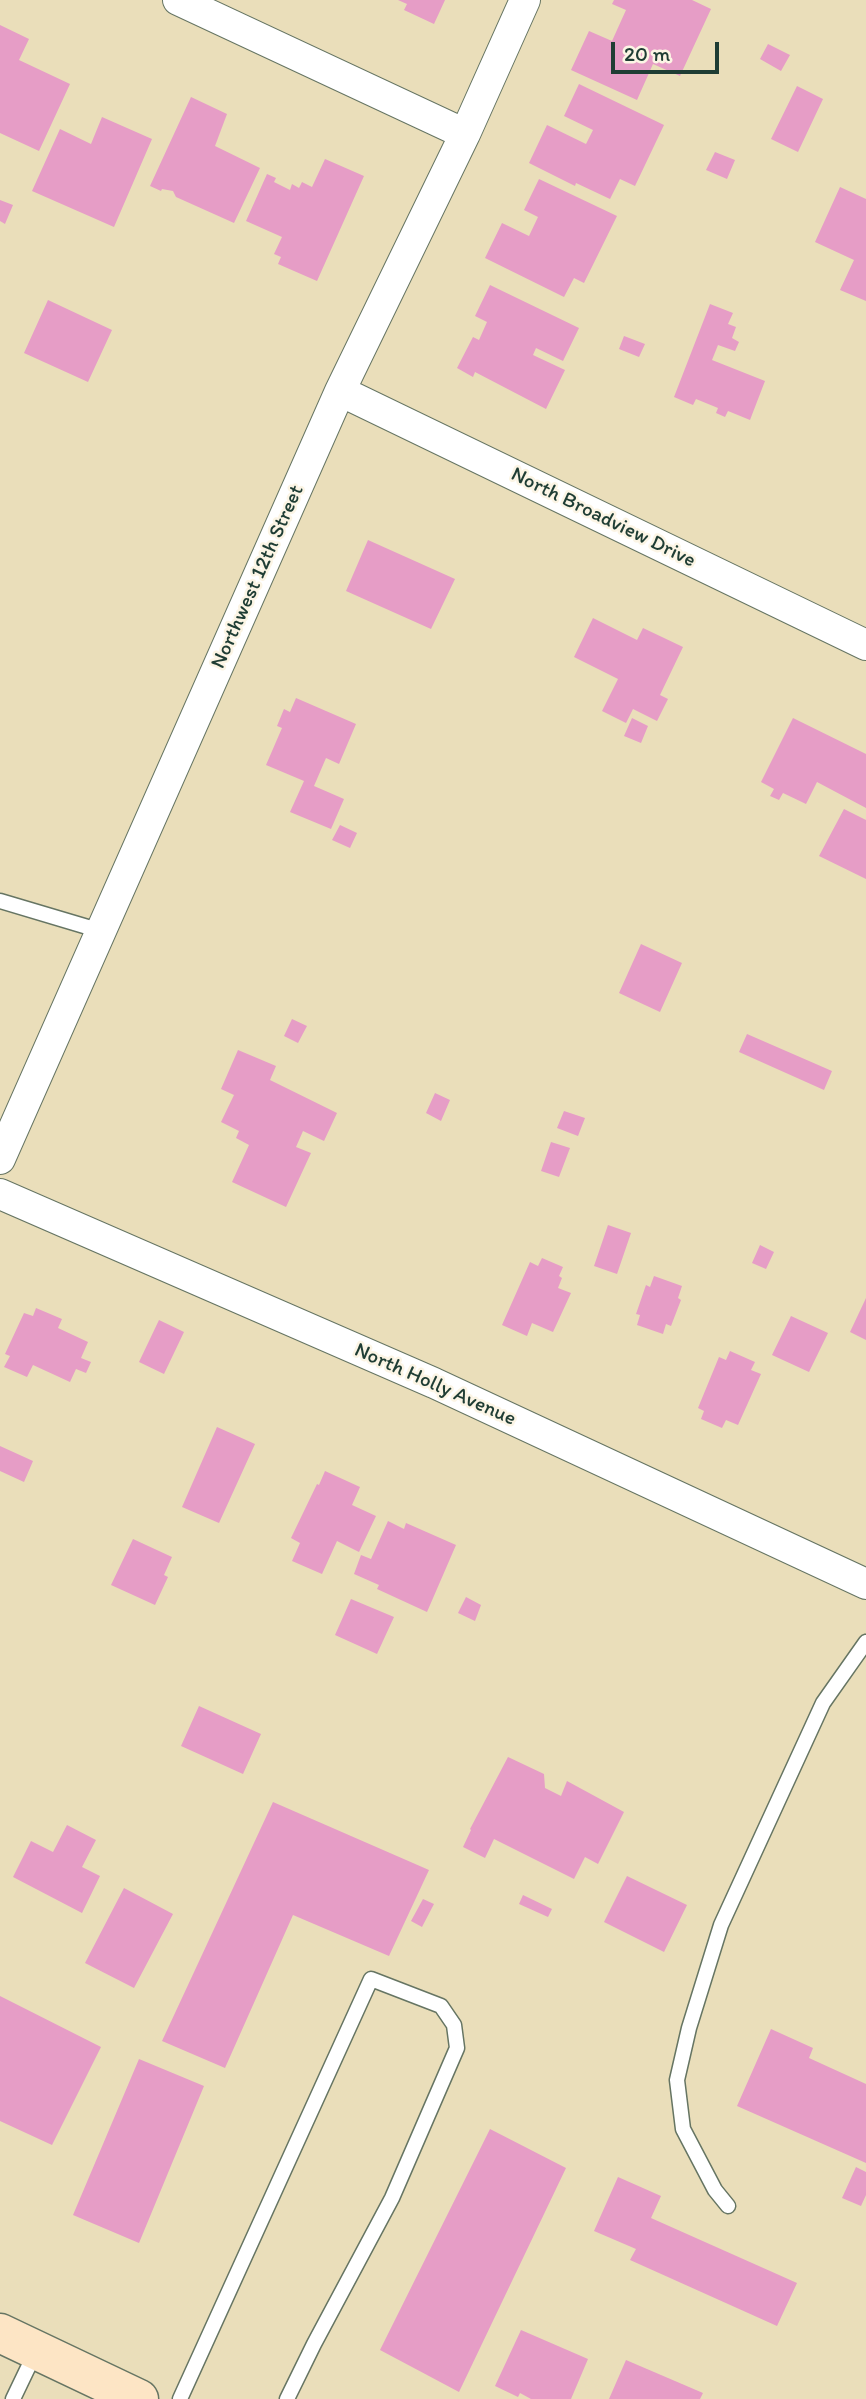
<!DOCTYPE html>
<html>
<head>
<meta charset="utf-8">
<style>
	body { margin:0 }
	#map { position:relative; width:866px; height:2399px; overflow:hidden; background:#eadeba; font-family:Itim,sans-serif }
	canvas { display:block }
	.scale { position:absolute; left:611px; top:42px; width:108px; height:32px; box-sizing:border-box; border:4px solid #1f3d34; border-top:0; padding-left:9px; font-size:21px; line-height:24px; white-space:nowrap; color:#1f3d34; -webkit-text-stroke:5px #fcf5e5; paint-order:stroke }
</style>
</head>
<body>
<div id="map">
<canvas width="866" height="2399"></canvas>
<div class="scale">20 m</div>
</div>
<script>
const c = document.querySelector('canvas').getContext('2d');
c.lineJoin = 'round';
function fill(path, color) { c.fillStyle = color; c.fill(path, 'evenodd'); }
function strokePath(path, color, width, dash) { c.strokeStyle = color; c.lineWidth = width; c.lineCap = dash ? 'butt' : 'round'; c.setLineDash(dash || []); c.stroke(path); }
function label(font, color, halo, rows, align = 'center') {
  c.font = font + ' Itim,sans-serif'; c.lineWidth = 5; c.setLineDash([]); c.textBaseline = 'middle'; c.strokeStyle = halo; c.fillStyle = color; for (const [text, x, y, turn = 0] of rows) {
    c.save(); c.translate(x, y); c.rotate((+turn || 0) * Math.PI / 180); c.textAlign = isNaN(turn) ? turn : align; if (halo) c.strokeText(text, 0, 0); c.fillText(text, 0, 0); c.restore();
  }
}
const building = new Path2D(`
	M398 0H445L434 24 404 10 407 4Z
	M614 0H692L711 9 680 76 653 64 637 100 571 70 589 31 612 41 626 10 612 4Z
	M0 25 29 39 19 60 70 84 39 151 0 133Z
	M768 44 790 55 781 71 760 59Z
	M579 84 664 125 635 186 620 179 610 199 576 183 575 186 529 163 547 125 586 144 593 130 564 116Z
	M797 86 823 99 798 152 771 139Z
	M191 97 227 114 215 146 260 168 234 223 176 197 173 191 162 189 161 191 150 186Z
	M102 117 152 139 114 227 32 191 60 129 91 144Z
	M715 152 735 160 727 179 706 170Z
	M325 159 364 176 317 281 278 264 281 257 274 254 282 237 246 221 267 174 276 178 274 182 290 190 292 184 299 188 302 182 312 187Z
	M539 179 617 216 584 283 574 278 564 297 485 258 502 223 529 236 538 217 524 210Z
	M840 187 866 199V301L840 290 854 260 815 242Z
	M0 200 13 205 5 224 0 221Z
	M490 285 579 328 563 361 536 348 533 355 565 370 546 409 475 372 473 377 457 368 473 337 479 340 487 322 475 316Z
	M48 300 112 330 88 382 24 353Z
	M710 304 733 313 728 324 736 327 732 338 739 342 735 351 718 345 712 360 765 381 750 420 728 411 725 417 716 413 718 408 696 399 693 405 674 397Z
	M624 336 645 344 639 357 619 349Z
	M368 540 455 579 431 629 346 591Z
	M593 618 637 640 643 628 683 647 660 695 668 699 657 721 633 709 626 723 602 711 618 679 574 657Z
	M296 698 356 724 339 764 326 758 314 786 344 799 331 829 290 812 304 781 266 765 282 728 277 726 284 709 290 712Z
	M632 718 648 726 641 743 624 736Z
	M793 718 866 754V808L817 782 806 804 783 793 779 800 770 796 774 789 761 782Z
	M844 809 866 820V879L819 856Z
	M340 825 357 833 350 848 332 840Z
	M641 944 682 963 660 1012 619 993Z
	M292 1019 307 1026 298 1043 284 1036Z
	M747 1034 832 1071 824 1090 739 1052Z
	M238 1050 276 1066 270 1080 337 1113 324 1141 303 1131 296 1147 311 1153 286 1207 232 1182 249 1145 236 1138 239 1131 221 1122 234 1095 221 1089Z
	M435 1093 450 1100 441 1121 426 1113Z
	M564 1111 585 1118 578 1136 557 1128Z
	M551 1142 570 1148 559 1177 541 1171Z
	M608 1225 631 1233 617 1274 594 1266Z
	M760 1245 774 1252 766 1269 752 1263Z
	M542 1258 563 1267 559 1276 562 1278 558 1288 571 1293 553 1332 532 1323 527 1336 502 1325 530 1262 538 1266Z
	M654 1276 682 1286 678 1298 681 1300 671 1326 666 1324 663 1334 637 1325 640 1315 636 1314 646 1285 650 1287Z
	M866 1298V1340L850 1332Z
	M36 1308 62 1319 58 1328 88 1342 81 1358 91 1362 86 1373 76 1369 70 1382 33 1365 27 1377 4 1367 10 1356 5 1354 24 1313 33 1316Z
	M791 1316 828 1333 809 1372 772 1355Z
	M159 1320 184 1332 164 1374 139 1362Z
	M730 1351 755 1362 751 1370 761 1374 738 1425 726 1420 722 1428 701 1419 704 1411 698 1408 719 1357 726 1360Z
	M217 1427 255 1444 219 1523 182 1507Z
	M0 1446 33 1461 24 1482 0 1471Z
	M325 1471 360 1487 352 1505 376 1516 359 1552 337 1541 322 1574 292 1561 300 1543 291 1538 317 1484 319 1485Z
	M388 1521 404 1529 406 1523 456 1545 427 1612 377 1589 379 1585 354 1574 361 1555 371 1559Z
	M133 1539 172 1557 164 1575 168 1577 155 1605 111 1585Z
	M466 1597 481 1605 475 1621 458 1613Z
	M351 1599 394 1617 377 1654 335 1635Z
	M199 1706 261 1734 243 1774 181 1746Z
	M508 1757 544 1774 545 1788 561 1796 567 1781 624 1812 598 1864 585 1857 574 1879 494 1839 485 1858 463 1847 471 1830 470 1829Z
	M273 1802 429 1870 389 1956 293 1915 225 2068 162 2041Z
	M67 1825 96 1840 82 1867 100 1876 82 1913 13 1877 31 1841 53 1852Z
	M627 1876 687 1905 664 1952 604 1922Z
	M124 1888 173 1914 134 1988 85 1963Z
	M523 1895 552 1909 548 1917 519 1904Z
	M423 1899 434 1904 422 1927 411 1921Z
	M0 1996 101 2047 52 2145 0 2121Z
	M771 2029 813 2048 809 2058 866 2084V2163L737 2106Z
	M139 2059 204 2086 139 2243 73 2215Z
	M490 2129 566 2168 459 2392 380 2350Z
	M856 2167 866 2172V2195L861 2206 842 2198Z
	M618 2177 661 2196 651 2218 797 2283 777 2326 630 2260 636 2249 594 2231Z
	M521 2330 588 2359 571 2399H531L520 2393 518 2397 495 2386Z
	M626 2360 703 2393 700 2399H609Z`);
const service = new Path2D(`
	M0 901 101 931
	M728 2206 715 2190 683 2129 677 2080 689 2028 721 1925 823 1703 866 1642
	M13 2399 36 2351
	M180 2399 371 1979 441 2006 454 2025 457 2048 392 2198 314 2344 287 2399`);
const minor = new Path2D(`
	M178 0 465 134
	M340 391 866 645
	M0 1159 340 391 465 134 525 0
	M0 1194 434 1383 866 1584`);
const secondary = new Path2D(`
	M0 2333 139 2399`);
const streetNames = [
	["North Broadview Drive",603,518,26],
	["Northwest 12th Street",258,577,-66],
	["North Holly Avenue",435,1385,24]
];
fill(building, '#e69dc6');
strokePath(service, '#667563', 17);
strokePath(minor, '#667563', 32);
strokePath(secondary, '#667563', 41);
strokePath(service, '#fff', 14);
strokePath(minor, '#fff', 30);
strokePath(secondary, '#fde5c5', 38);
label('21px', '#1f3d34', '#fcf5e5', streetNames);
</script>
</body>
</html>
